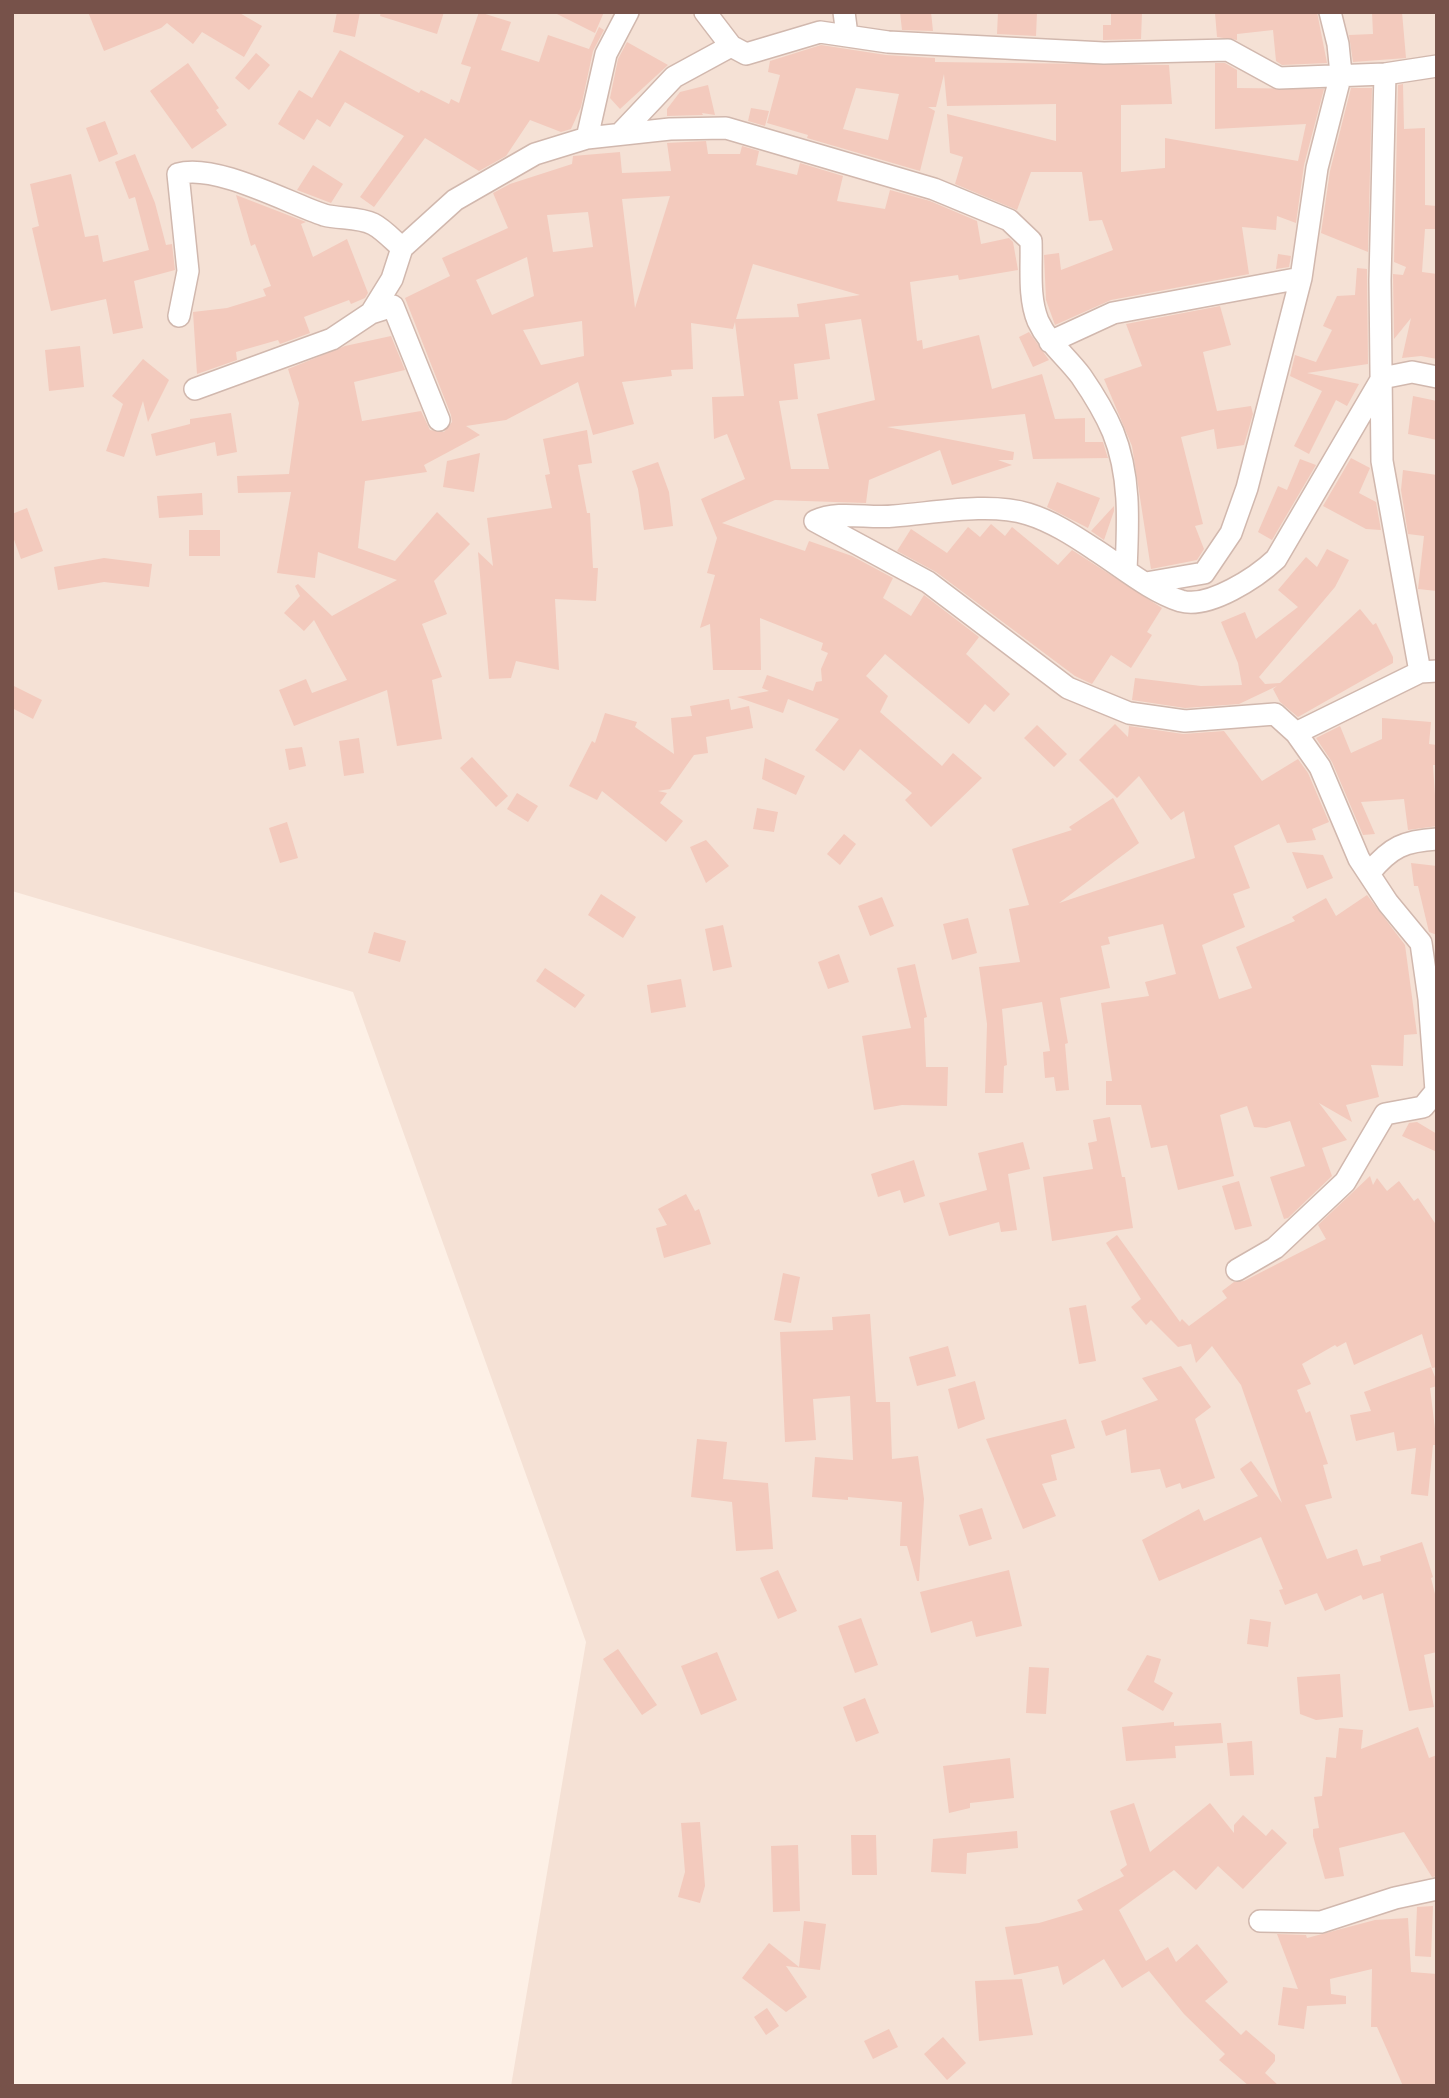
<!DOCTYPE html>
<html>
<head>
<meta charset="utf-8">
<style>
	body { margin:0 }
	#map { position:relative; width:1449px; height:2098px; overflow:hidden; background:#fdf0e6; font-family:Karla,sans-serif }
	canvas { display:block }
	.frame { position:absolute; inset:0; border:14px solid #77524a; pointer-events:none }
</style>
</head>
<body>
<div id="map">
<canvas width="1449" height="2098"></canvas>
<div class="frame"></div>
</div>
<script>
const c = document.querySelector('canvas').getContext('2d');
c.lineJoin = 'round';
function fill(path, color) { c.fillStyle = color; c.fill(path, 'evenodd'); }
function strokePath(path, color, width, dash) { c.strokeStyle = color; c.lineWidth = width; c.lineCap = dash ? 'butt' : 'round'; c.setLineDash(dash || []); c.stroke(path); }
const residential = new Path2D(`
	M12 12H1437V2086H511L586 1642 353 992 12 891Z`);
const building = new Path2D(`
	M88 12H238L262 26 244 57 202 32 193 44 167 23 161 28 104 51Z
	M337 12H360L355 37 333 32Z
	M381 12H444L437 34 380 16Z
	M479 12 511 22 501 50 539 62 548 35 589 49 599 27 604 30 593 51 581 107 571 129 561 132 530 120 506 156 479 171 425 138 374 207 360 197 404 136 345 102 330 127 317 119 304 140 278 124 299 90 312 98 340 50 419 93 421 90 449 104 451 99 459 103 471 67 461 64Z
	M553 12H604L595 33Z
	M900 12H931L933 31 902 30Z
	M998 12H1037L1036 36 997 34Z
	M1111 12H1142L1141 39 1103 40V25H1111Z
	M1317 12 1327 63 1282 65 1276 61 1273 30 1237 34V40L1217 37 1215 13Z
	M1372 12H1402L1406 58 1353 62 1349 35 1373 34Z
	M627 42 668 65 620 109 610 98 618 59Z
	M821 45 886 55 935 58V62L1169 65 1172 104 1121 105V172L1165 168V138L1298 161 1306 124 1215 129V63H1225L1237 70V88L1324 89 1304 165 1296 223 1277 216 1276 230 1242 227 1249 274 1111 300 1055 325 1046 300 1044 255 1059 253 1061 270 1113 250 1102 220 1089 221 1082 172H1031L1017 210 955 184 963 157 950 153 947 114 1056 141V104L947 106 944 74 936 107H928L935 111 920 171 807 138 808 135 767 123 780 75 768 72 770 61ZM856 88 899 94 888 140 843 129Z
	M256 53 270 65 249 90 235 78Z
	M188 63 219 108 216 110 227 125 192 149 150 91Z
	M1403 84 1404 129 1425 128V205L1437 206V229H1425L1422 272 1437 274V359L1421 356 1402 358 1411 318 1394 339 1393 274 1403 275 1406 267 1394 262 1398 85Z
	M708 85 715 115 702 113 703 115 667 116V109L680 92Z
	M1351 88H1372L1368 252 1321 233 1330 171Z
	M751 108 769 111 765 126 748 121Z
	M105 121 118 154 99 162 86 128Z
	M706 141 708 154H740L742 146 759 151 756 165 797 175 800 163 843 176 837 201 885 209 890 190 930 201 977 221 981 244 1009 238 1013 242 1018 270 959 280 958 275 910 282 917 341 922 340 923 349 979 335 992 389 1042 374 1055 419 1085 418V442H1103L1106 452 1108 458 1033 459 1025 414 887 427 1014 452 1013 460H998L1012 465 952 485 940 450 869 480 866 503 775 500 722 523 805 551 809 541 852 556 893 578 883 598 911 616 924 595 979 637 966 654 1010 694 994 712 985 704 969 724 885 654 866 676 888 696 880 712 942 766 953 753 982 778 931 827 905 800 912 793 860 749 844 771 815 750 839 719 788 699 783 713 737 697 769 691 762 688 767 675 813 691 816 682 822 681 821 669 828 653 821 650 823 643 760 618 761 670H713L710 624 700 628 715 575 707 573 717 538 701 499 745 479 727 434 714 439 712 397 744 396 735 322 733 329 691 323 693 369 671 370 672 376 622 382 634 424 593 435 578 382 506 420 466 426 480 435 424 465 427 472 365 481 358 548 395 561 437 512 470 544 434 581 447 614 422 624 442 677 432 680 442 739 397 746 387 690 294 726 279 690 306 679 312 693 347 680 314 620 304 631 284 613 300 596 295 586 298 584 332 616 397 580 318 552 315 578 277 573 291 492 238 493 237 476 289 474 299 403 288 369 345 346 391 336 405 370 354 382 362 421 421 411 430 430 444 432 452 422 451 415 405 298 450 276 442 258 508 228 493 193 510 184 572 164 573 156 620 152 622 173 671 171 667 143ZM670 196 635 308 622 199ZM588 212 593 247 553 252 547 215ZM527 257 534 296 492 315 476 280ZM753 264 860 295 797 304 799 317 736 319ZM861 319 875 400 817 414 829 469H791L779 401 798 399 794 364 830 359 825 324ZM582 321 584 356 541 365 523 330Z
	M135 154 155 203 166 245 172 244 175 270 134 281 143 328 113 334 106 299 51 311 32 228 39 226 30 184 71 174 85 237 98 235 103 262 149 250 135 197 129 199 115 162Z
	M313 165 343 184 331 203 297 190Z
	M236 195 306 222 301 224 313 257 347 239 368 293 365 298 351 304 349 300 304 317 310 333 280 344 278 340 236 352 237 360 197 374 193 312 227 308 266 296 263 289 271 286 255 244 251 246Z
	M1278 254 1291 256 1289 267 1276 269Z
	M1357 268 1367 269 1368 364 1307 373 1359 384 1347 406 1336 400 1309 454 1294 446 1322 391 1290 376 1295 355 1316 362 1332 330 1323 326 1337 296 1355 295Z
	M1220 306 1231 345 1203 352 1217 411 1251 406 1253 414 1244 445 1217 449 1214 429 1181 437 1203 524 1195 526 1204 549 1197 560 1151 569 1132 446 1104 379 1142 366 1126 324Z
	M1029 332 1049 360 1033 367 1019 337Z
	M80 346 84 387 49 391 45 350Z
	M143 359 169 380 148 422 143 401 124 457 106 451 123 404 112 396Z
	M1413 396 1437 401V440L1408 434Z
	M231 413 237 452 217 456 215 442 156 456 151 434 190 424V419Z
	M587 430 592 463 578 465 587 513H590L593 568H598L596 601 555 599 559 670 516 661 511 678 489 679 478 552 493 566 487 518 552 508 545 475 550 474 543 439Z
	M480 453 474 492 443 487 447 461Z
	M1351 458 1370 468 1359 493 1376 502 1381 530 1366 529 1323 506Z
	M1300 459 1316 465 1272 540 1258 532 1278 486 1287 490Z
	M658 462 669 492 673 526 644 530 638 489 632 471Z
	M1403 470 1437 475V591L1418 589 1424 536 1408 534 1401 490Z
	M1057 482 1100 498 1088 528 1047 507Z
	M202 493 203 515 159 518 157 496Z
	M1114 506V511L1104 540 1091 531Z
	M27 508 43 551 21 559 12 534V514Z
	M991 524 1005 536 1012 527 1058 565 1072 550 1162 608 1147 632 1152 635 1131 668 1111 655 1092 684 1075 676 936 572 897 551 911 529 947 553 968 527 980 537Z
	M189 530H220V556H189Z
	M1327 549 1349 560 1335 587 1259 677 1265 684 1280 683 1360 609 1373 625 1376 623 1393 657V663L1298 717 1280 702 1273 689 1277 686 1239 704 1185 708 1132 700 1135 678 1201 686 1242 685 1238 663 1221 622 1245 612 1256 639 1298 607 1278 590 1306 557 1317 567Z
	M104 558 152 564 149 587 104 582 58 590 54 567Z
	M12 685 42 700 33 719 12 708Z
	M729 699 731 710 749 706 753 728 706 737 708 753 694 755 670 789 658 791 667 793 660 803 683 821 666 842 602 791 597 800 569 786 592 741 595 743 605 713 637 722 635 727 674 754 671 718 692 716 690 706Z
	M1382 718 1431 722 1429 744 1437 745V765H1433L1437 826 1408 830 1404 799 1361 802 1375 834 1363 835 1332 762 1316 738 1340 726 1351 753 1382 739Z
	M1115 724 1128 737 1129 726 1183 734 1224 731 1262 781 1298 759 1308 773 1329 822 1312 829 1316 840 1287 843 1279 824 1234 846 1250 888 1233 894 1245 927 1202 945 1219 999 1252 988 1236 947 1295 921 1292 917 1326 898 1336 916 1367 895 1405 945 1417 1034 1404 1035 1403 1066 1371 1065 1379 1097 1346 1105 1352 1122 1319 1103 1347 1140 1322 1148 1332 1176 1288 1218 1284 1219 1270 1177 1305 1166 1290 1121 1266 1128 1254 1127 1247 1106 1220 1115 1234 1176 1178 1190 1167 1145 1151 1148 1141 1105H1106V1081H1112L1101 1003 1149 996 1145 982 1176 974 1163 924 1108 937 1110 944 1101 946 1110 988 1060 998 1068 1043 1065 1044 1069 1090 1056 1091 1054 1077 1045 1078 1043 1052 1050 1051 1042 1002 1002 1009 1007 1065 1004 1066 1003 1093H985L987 1024 979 967 1020 962 1009 909 1029 905 1012 849 1072 830 1069 827 1113 798 1139 843 1059 903 1195 858 1184 811 1171 820 1139 776 1117 798 1079 760Z
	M1037 725 1067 754 1054 767 1024 738Z
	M359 738 364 773 344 776 339 741Z
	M302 747 306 766 289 770 285 749Z
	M472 757 508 796 496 807 460 768Z
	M765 758 805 776 796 795 762 779Z
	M517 793 538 806 528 822 507 809Z
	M757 808 778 812 774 832 753 829Z
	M287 822 298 858 280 863 269 828Z
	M844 834 856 844 840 865 827 854Z
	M706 840 729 866 706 883 690 847Z
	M1292 852 1323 855 1333 878 1307 889Z
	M1411 863 1437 866V935L1429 932 1418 886H1414Z
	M601 894 636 917 623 938 588 915Z
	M882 897 894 926 870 936 858 906Z
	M968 918 977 953 952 960 943 924Z
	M723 925 732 967 713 971 705 929Z
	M374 932 406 941 400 962 368 953Z
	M839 954 849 982 828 989 818 962Z
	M915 964 927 1017 924 1018 926 1067H948L947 1106 902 1105 874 1110 862 1036 911 1028 897 968Z
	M545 968 585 995 575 1008 536 981Z
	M681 979 686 1007 651 1013 647 985Z
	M1110 1117 1122 1177H1125L1133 1228 1052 1241 1043 1177 1093 1169 1088 1143 1097 1141 1093 1120Z
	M1417 1122 1437 1134V1152L1402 1136 1409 1123Z
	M1023 1142 1030 1169 1008 1174 1017 1230 1001 1232 999 1222 949 1236 939 1203 987 1190 978 1153Z
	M914 1160 925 1196 904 1203 900 1190 878 1197 871 1174Z
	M1370 1176 1373 1185 1377 1178 1387 1191 1399 1181 1414 1201 1418 1198 1437 1226V1367L1432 1368 1422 1334 1354 1365 1346 1342 1337 1347 1335 1345 1302 1364 1311 1384 1297 1390 1306 1413 1310 1411 1328 1464 1323 1465 1332 1498 1305 1505 1327 1559 1357 1549 1363 1566 1381 1561 1380 1556 1422 1542 1433 1577 1431 1578 1437 1602V1652L1424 1655 1434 1707 1409 1711 1383 1593 1363 1600 1361 1595 1325 1611 1317 1593 1285 1605 1279 1590 1283 1589 1261 1537 1159 1581 1142 1540 1199 1509 1204 1521 1258 1496 1240 1469 1251 1461 1282 1503 1241 1385 1212 1346 1196 1363 1191 1344 1178 1347 1151 1320 1146 1325 1131 1307 1141 1299 1106 1243 1117 1235 1180 1322 1182 1319 1189 1326 1227 1298 1222 1291 1234 1282 1244 1281 1326 1239 1318 1225Z
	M1239 1181 1252 1226 1235 1230 1222 1186Z
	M686 1194 695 1211 699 1209 711 1244 664 1258 656 1228 667 1225 658 1209Z
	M783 1273 800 1277 791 1323 774 1320Z
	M1086 1305 1096 1361 1079 1364 1069 1308Z
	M870 1314 876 1402H890L892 1459 918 1456 924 1499 919 1581H917L907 1546H900L902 1502 848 1497V1500L812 1497 815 1457 853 1460 850 1396 813 1399 816 1440 785 1442 780 1332 833 1330 832 1317Z
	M948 1346 956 1376 917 1386 909 1357Z
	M1181 1366 1211 1407 1195 1419 1215 1478 1182 1489 1180 1483 1166 1488 1160 1469 1131 1473 1126 1429 1106 1436 1101 1421 1158 1400 1142 1378Z
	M1431 1367 1437 1382V1386L1430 1388 1437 1445H1433L1428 1496 1411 1494 1416 1448 1397 1451 1394 1432 1356 1441 1350 1415 1371 1411 1364 1392Z
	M975 1381 985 1419 958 1429 948 1389Z
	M1066 1419 1075 1448 1051 1455 1057 1480 1042 1484 1056 1516 1023 1529 986 1439Z
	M697 1439 727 1442 723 1479 768 1483 773 1549 736 1551 732 1502 691 1497Z
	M982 1508 992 1539 969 1546 959 1515Z
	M778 1570 797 1611 778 1619 760 1578Z
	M1009 1570 1022 1626 976 1637 972 1621 931 1633 920 1592Z
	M861 1618 878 1665 855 1673 838 1626Z
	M1250 1619 1271 1622 1268 1647 1247 1644Z
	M618 1649 657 1705 642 1715 603 1659Z
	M717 1652 737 1700 701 1715 681 1666Z
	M1147 1655 1161 1659 1154 1682 1173 1693 1163 1711 1127 1690Z
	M1029 1667 1049 1668 1046 1714 1026 1713Z
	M1340 1674 1343 1717 1316 1720 1300 1714 1297 1677Z
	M865 1698 879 1733 856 1742 843 1707Z
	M1174 1722V1726L1221 1723 1223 1743 1175 1746 1176 1758 1126 1761 1122 1727Z
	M1418 1727 1429 1758 1437 1755V1876L1432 1877 1404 1832 1339 1848 1344 1876 1325 1879 1313 1836V1829L1319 1828 1314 1797 1322 1796 1326 1757 1336 1758 1339 1728 1363 1730 1361 1749Z
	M1252 1741 1254 1775 1230 1776 1227 1743Z
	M1010 1758 1014 1798 970 1803V1808L949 1813 943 1766Z
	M1134 1803 1150 1852 1210 1803 1234 1833V1825L1243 1815 1266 1836 1272 1829 1287 1843 1243 1889 1218 1866 1196 1890 1174 1870 1119 1910 1146 1961 1168 1947 1176 1962 1197 1944 1228 1982 1205 2001 1241 2035 1246 2030 1275 2055V2061L1265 2073 1279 2086H1249L1219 2060 1225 2054 1184 2014 1149 1971 1122 1988 1104 1959 1063 1985 1058 1966 1014 1975 1005 1927 1039 1923 1083 1910 1077 1900 1124 1876 1120 1870 1127 1865 1110 1811Z
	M700 1822 705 1886 700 1903 678 1897 685 1872 681 1823Z
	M1017 1831 1018 1848 967 1853 966 1874 931 1872 933 1839Z
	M851 1835H876L877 1875H852Z
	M798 1845 800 1911 773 1912 771 1846Z
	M1433 1906 1431 1957 1415 1956 1417 1907Z
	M1408 1918 1411 1972 1437 1974V2086H1403L1377 2027H1371L1372 1969 1330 1979 1331 1994 1346 1996V2004L1307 2006 1304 2029 1278 2025 1283 1987 1298 1989 1277 1934 1306 1935 1307 1938 1375 1920Z
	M804 1921 826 1924 820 1970 786 1966 807 1997 786 2012 742 1978 769 1943 799 1967Z
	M1022 1979 1033 2035 979 2041 975 1981Z
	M767 2008 779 2026 766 2035 754 2017Z
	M889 2029 898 2047 873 2059 864 2041Z
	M943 2037 966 2063 947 2080 924 2054Z`);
const street = new Path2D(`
	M705 12 731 46
	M844 12 847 35
	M1385 74 1380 280 1382 461 1420 672
	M620 134 674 77 731 46 746 54 820 32 888 42 1104 53 1228 50 1279 78 1385 74 1437 66
	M587 138 606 54 628 12
	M371 313 392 279 402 248 455 200 535 154 587 138 670 129 726 128 934 189 1009 220 1031 241C1032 266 1028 297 1038 321 1048 343 1067 357 1081 376 1092 392 1105 413 1113 432 1131 476 1128 524 1126 570
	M179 316 188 271 178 174C215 163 288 203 324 215 339 219 359 217 373 224 383 229 393 240 402 248
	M1050 342 1113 313 1301 278
	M195 389 332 339 371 313 393 306 439 420
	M815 521 928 582 1068 688 1129 713 1185 721 1275 714 1296 733 1320 767 1359 859 1388 903 1421 943 1429 999 1436 1091
	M815 521C840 510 868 519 894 516 934 513 990 502 1028 514 1051 521 1073 535 1094 549 1121 566 1150 591 1181 601 1209 609 1257 577 1276 559L1382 378 1412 372 1437 377
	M1146 583 1204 573 1231 533 1247 488 1301 278 1317 168 1341 74 1338 44 1330 12
	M1296 733 1420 672 1437 671
	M1370 872C1391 847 1404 841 1437 839
	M1237 1270 1275 1248 1345 1182 1385 1114 1423 1107 1437 1090
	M1260 1921 1321 1922 1395 1898 1437 1889`);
fill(residential, '#f5e1d5');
fill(building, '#f3cabd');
strokePath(street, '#d1b8ae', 24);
strokePath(street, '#fff', 21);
</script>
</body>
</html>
